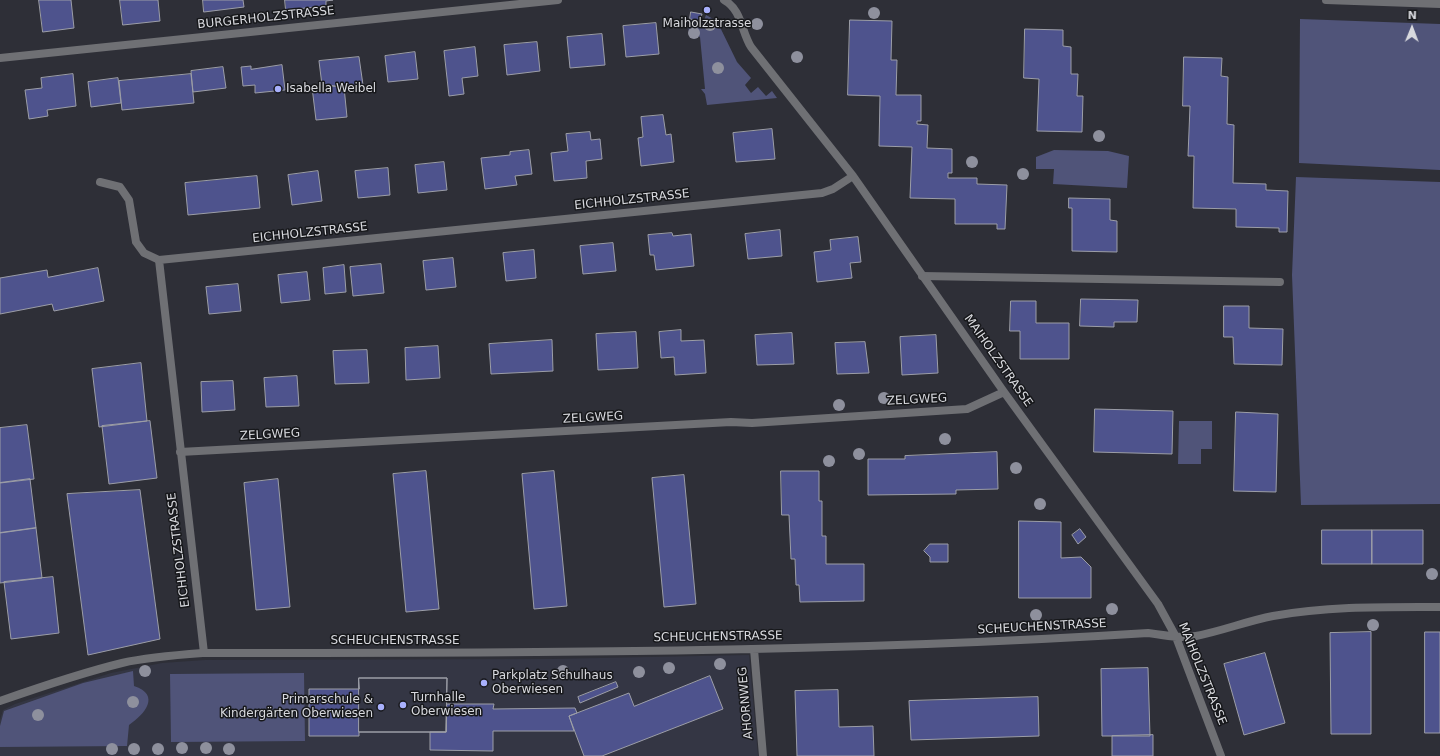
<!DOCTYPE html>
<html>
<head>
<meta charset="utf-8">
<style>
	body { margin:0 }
	#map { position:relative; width:1440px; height:756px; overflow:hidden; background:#2e2f37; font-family:"DejaVu Sans",sans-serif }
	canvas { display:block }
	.north { position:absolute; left:1392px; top:8px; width:40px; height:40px; -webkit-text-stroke:3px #17181b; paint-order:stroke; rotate:1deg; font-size:11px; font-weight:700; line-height:16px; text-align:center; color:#d8d9de }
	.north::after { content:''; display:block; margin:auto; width:14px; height:18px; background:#d8d9de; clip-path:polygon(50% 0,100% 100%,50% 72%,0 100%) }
</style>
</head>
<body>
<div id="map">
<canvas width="1440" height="756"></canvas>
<div class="north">N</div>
</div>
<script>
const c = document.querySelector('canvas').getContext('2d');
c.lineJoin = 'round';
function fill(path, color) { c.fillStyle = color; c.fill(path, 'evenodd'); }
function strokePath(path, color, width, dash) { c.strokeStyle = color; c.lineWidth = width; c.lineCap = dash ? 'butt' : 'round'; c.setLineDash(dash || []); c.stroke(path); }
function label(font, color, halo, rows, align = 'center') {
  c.font = font + ' "DejaVu Sans",sans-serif'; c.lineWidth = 3; c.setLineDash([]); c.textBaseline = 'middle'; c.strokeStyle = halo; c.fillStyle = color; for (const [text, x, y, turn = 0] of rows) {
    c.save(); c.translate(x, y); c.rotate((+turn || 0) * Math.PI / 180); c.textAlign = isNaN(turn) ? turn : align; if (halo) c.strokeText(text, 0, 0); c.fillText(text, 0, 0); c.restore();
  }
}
const built = new Path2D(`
	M749 655 758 756H0V720L3 710 15 704 111 673 162 663 205 660 551 659Z`);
const green = new Path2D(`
	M706 15 717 21 737 62 751 78 745 85 751 93 758 87 766 96 772 91 777 98 707 105 705 94 701 89H705L700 37 689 32 687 19 703 23Z
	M1300 19 1440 24V170L1299 163Z
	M1054 150 1108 151 1129 156 1127 188 1053 184 1054 169H1036V157Z
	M1296 177 1440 182V504L1301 505 1292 275Z
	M1179 421H1212V449H1201V464H1178Z
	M133 671 134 686C161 695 145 714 129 725L127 746 0 747V726L4 711 83 683Z
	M304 673 305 741 171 742 170 674Z`);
const building = new Path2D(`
	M39 0H71L74 28 43 32Z
	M120 0H158L160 21 123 25Z
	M203 0H243L244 7 204 12Z
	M285 0H333L326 1V6L286 10Z
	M691 12 702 14 700 21 690 19Z
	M850 20 892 21 891 60H897L896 95H921V121H917V124L928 125 927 148 952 149V173H948V178H977V184L1007 185 1005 229H997V224H955V199L910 198 912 147 879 146 880 96 848 95Z
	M656 23 659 54 626 57 623 26Z
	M1025 29 1063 30V46L1071 47V74H1078L1077 96H1083L1082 132 1037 131 1039 79 1024 78Z
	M602 34 605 65 570 68 567 37Z
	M537 42 540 71 507 75 504 45Z
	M475 47 478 76 462 78 464 94 449 96 444 51Z
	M415 52 418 79 388 82 385 56Z
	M359 57 363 85 344 87 322 85 319 61Z
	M1184 57 1222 58 1221 76 1228 77 1227 124 1234 125 1233 183 1266 184V190L1288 191 1287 232H1279V228L1236 227V209L1193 208 1194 156H1188L1190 106H1183Z
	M282 65 285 90 255 93V85L243 86 241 67 251 66V69Z
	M223 67 226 88 193 92 191 71Z
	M73 74 76 106 47 110 48 116 29 119 25 90 42 88 41 78Z
	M191 74 194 103 122 110 119 81Z
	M118 78 121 103 91 107 88 82Z
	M322 85 344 87 347 117 316 120 312 87Z
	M663 115 666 135 671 134 674 162 641 166 638 138 643 137 641 117Z
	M772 129 775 159 736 162 733 133Z
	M590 132 591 140 600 139 602 159 586 161 587 178 554 181 551 153 568 151 566 134Z
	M529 150 532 174 515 176 517 185 485 189 481 158 510 155V152Z
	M444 162 447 190 418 193 415 165Z
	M388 168 390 195 358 198 355 171Z
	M318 171 322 201 292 205 288 175Z
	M257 176 260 208 188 215 185 183Z
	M1069 198 1110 199V220L1117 221V252L1072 251V208H1069Z
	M780 230 782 256 748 259 745 234Z
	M672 233 673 236 691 234 694 266 656 270 654 255H650L648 235Z
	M858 237 861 262 850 263 852 278 817 282 814 252 831 250 830 240Z
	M613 243 616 271 583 274 580 246Z
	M534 250 536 278 506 281 503 253Z
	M453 258 456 287 426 290 423 261Z
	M381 264 384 293 353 296 350 267Z
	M344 265 346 292 325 294 323 268Z
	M98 268 104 301 54 311 52 304 0 314V278L47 270 48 277Z
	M307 272 310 300 281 303 278 275Z
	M238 284 241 311 209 314 206 287Z
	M1081 299 1138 300 1137 322H1114V327L1080 326Z
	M1011 301H1036V323H1069V359H1020V331H1010Z
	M1224 306H1249V328L1283 329 1282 365 1234 364 1233 337H1224Z
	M681 330V341L704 340 706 373 675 375 674 357 661 358 659 332Z
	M636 332 638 368 598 370 596 334Z
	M792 333 794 364 757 365 755 335Z
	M936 335 938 373 902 375 900 337Z
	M552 340 553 371 491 374 489 344Z
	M865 342 869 373 837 374 835 343Z
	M438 346 440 378 406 380 405 348Z
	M367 350 369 383 335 384 333 351Z
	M141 363 147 421 99 427 92 369Z
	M297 376 299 406 266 407 264 378Z
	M233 381 235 410 202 412 201 382Z
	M1095 409 1173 411 1172 454 1094 452Z
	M1236 412 1278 414 1276 492 1234 491Z
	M150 421 157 478 109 484 102 426Z
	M27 425 34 479 0 483V428Z
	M997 452 998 489 956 490V494L868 495V459H905V456Z
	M426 471 439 609 406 612 393 474Z
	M554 471 567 606 534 609 522 474Z
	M781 471H819V501H822V536H826V564H864V601L800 602 799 585H796L795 559H791L789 515H782Z
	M684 475 696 604 664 607 652 478Z
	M30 479 36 528 0 533V483Z
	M278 479 290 607 256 610 244 483Z
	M140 490 160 639 88 655 67 494Z
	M1019 521 1061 522V558L1081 557 1091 567V598H1019Z
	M36 528 42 578 0 583V533Z
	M1080 529 1086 537 1078 544 1072 535Z
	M1322 530H1372V564H1322Z
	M1372 530H1423V564H1372Z
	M930 544H948V562H930V557L924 551Z
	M53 577 59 633 11 639 4 582Z
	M1371 632V734H1331L1330 633Z
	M1425 632H1440V733H1425Z
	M1265 653 1285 723 1244 735 1224 664Z
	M1148 668 1150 736H1102L1101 669Z
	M710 676 723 709 602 756H584L569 716 629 693 634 706Z
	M359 678H447L446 732H359V736H309V689H359Z
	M359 678H447L446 732H359Z
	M616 682 618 687 580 703 578 697Z
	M838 690 839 727 873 726 874 756H797L795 691Z
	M1038 697 1039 736 911 740 909 701Z
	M447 704H494L493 709 575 708 577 713 569 716 574 731H493V751L430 750V732H446Z
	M1153 735V756H1112V736Z`);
const service = new Path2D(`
	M100 182 120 187 129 200 136 242 144 253 159 260
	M922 276 1280 282`);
const minor = new Path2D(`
	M724 0C742 10 741 31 751 47L853 176 1004 392 1158 604 1176 637 1221 756
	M1326 0 1440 4
	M0 58 558 0
	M180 452 731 422 752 423 967 409 1004 392
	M754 649 763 756
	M204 653 159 260 822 193 833 189 853 176
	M0 701C40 687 81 673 122 663 149 657 177 655 204 653 519 653 834 653 1148 633 1163 635 1181 639 1196 636 1222 631 1247 621 1273 616 1328 606 1384 607 1440 607`);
const trees = [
	[874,13],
	[757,24],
	[710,25],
	[694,33],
	[797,57],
	[718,68],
	[1099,136],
	[972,162],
	[1023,174],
	[884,398],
	[839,405],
	[945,439],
	[859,454],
	[829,461],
	[1016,468],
	[1040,504],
	[1432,574],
	[1112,609],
	[1036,615],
	[1373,625],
	[720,664],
	[669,668],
	[145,671],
	[563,671],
	[639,672],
	[133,702],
	[38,715],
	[182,748],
	[206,748],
	[112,749],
	[134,749],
	[158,749],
	[229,749]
];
const markers = [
	[707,10,4,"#a8b0fc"],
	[278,89,4,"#a8b0fc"],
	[484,683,4,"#a8b0fc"],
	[403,705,4,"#a8b0fc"],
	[381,707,4,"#a8b0fc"]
];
const streetNames = [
	["BURGERHOLZSTRASSE",266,18,-6],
	["EICHHOLZSTRASSE",632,200,-6],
	["EICHHOLZSTRASSE",310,233,-6],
	["MAIHOLZSTRASSE",998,361,55],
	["ZELGWEG",917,400,-3],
	["ZELGWEG",593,418,-3],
	["ZELGWEG",270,435,-3],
	["EICHHOLZSTRASSE",179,550,-97],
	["SCHEUCHENSTRASSE",1042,627,-3],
	["SCHEUCHENSTRASSE",718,637,-1],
	["SCHEUCHENSTRASSE",395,641],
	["MAIHOLZSTRASSE",1202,674,68],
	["AHORNWEG",746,703,-95]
];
const poiNames = [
	["Maiholzstrasse",707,24,"center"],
	["Isabella Weibel",286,89],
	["Parkplatz Schulhaus",492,676],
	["Oberwiesen",492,690],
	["Turnhalle",411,698],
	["Oberwiesen",411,712],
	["Primarschule &",373,700,"right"],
	["Kindergärten Oberwiesen",373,714,"right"]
];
fill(built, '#343644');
fill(green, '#505479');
fill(building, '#4e538d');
strokePath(building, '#9c9ea7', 1);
strokePath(service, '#6f7074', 8);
strokePath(minor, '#6f7074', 8);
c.fillStyle = '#8e909d';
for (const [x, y] of trees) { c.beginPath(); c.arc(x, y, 6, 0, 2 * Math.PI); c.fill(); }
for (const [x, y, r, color] of markers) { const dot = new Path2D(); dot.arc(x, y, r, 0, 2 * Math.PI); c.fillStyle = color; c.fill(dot); strokePath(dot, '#17181b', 1.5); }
label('12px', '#d8d9de', '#17181b', streetNames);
label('12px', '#d8d9de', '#17181b', poiNames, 'left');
</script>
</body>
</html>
